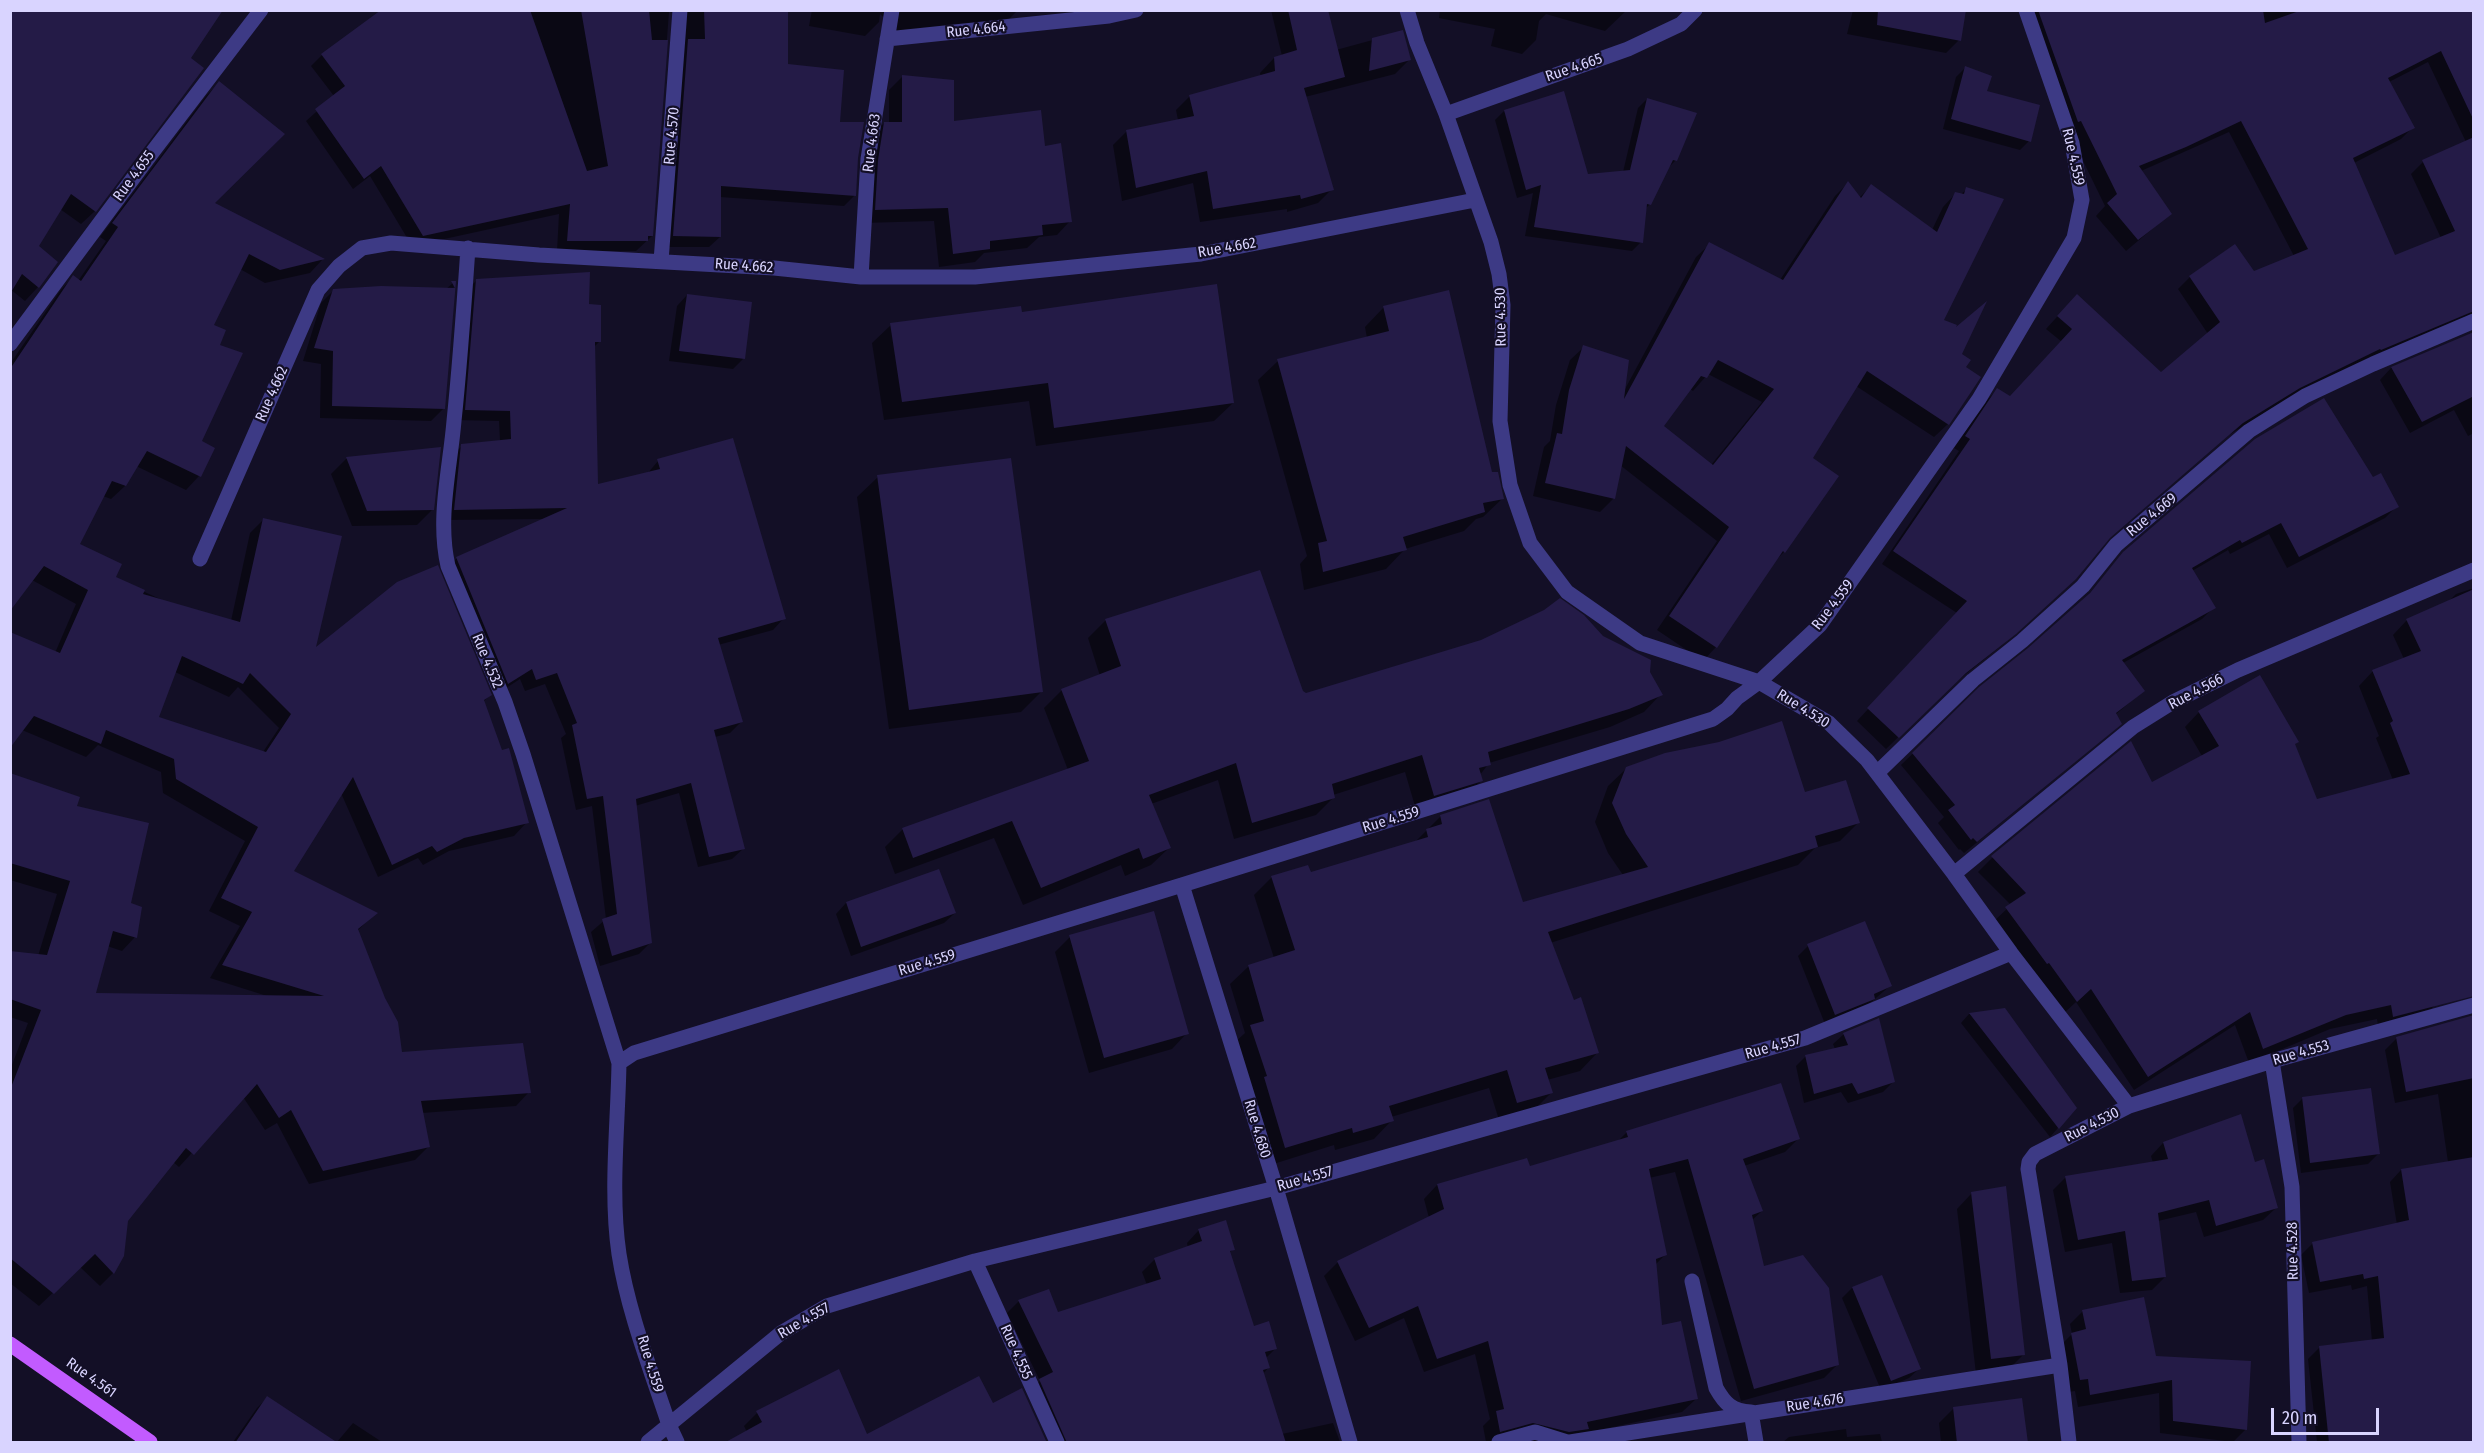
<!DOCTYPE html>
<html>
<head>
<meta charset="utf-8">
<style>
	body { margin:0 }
	#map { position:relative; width:2484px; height:1453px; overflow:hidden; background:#130f26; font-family:"Fira Sans Condensed",sans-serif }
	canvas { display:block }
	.frame { position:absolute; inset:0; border:12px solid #d9d4ff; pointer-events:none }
	.scale { position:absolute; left:2271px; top:1408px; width:108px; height:27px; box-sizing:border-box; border:3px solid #d9d4ff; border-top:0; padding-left:8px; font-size:18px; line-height:21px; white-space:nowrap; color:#d9d4ff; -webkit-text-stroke:4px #130f26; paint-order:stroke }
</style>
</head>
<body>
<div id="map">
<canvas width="2484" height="1453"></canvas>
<div class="frame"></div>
<div class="scale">20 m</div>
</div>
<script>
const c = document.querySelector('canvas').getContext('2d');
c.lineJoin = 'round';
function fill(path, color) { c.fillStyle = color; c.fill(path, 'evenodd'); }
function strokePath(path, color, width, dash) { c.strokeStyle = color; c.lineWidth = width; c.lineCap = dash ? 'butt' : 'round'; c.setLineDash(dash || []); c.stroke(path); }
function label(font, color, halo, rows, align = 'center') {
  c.font = font + ' "Fira Sans Condensed",sans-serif'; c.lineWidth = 4.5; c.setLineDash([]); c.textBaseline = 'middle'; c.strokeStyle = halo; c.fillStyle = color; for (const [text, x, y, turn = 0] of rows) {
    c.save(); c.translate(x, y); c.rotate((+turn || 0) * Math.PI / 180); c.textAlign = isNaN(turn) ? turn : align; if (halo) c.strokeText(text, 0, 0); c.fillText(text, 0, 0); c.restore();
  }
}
const shadow = new Path2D(`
	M10 10 189 58 95 211 81 224 60 209 37 246 38 287 25 301 10 289Z
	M383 10H784L786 119 838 123 857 158 855 195 844 206 720 197V237L709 247H662L675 13 669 12 652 236 636 251H557L559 214 412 246 370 176 353 189 306 121 334 96 311 66 322 55Z
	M812 10H1018L1004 24 890 41 888 21 880 14 879 22 865 36 809 26Z
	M1070 10H1109L1072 19Z
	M1271 10H1327L1336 50 1402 32 1409 60 1395 74 1305 97 1332 189 1318 203 1287 212V209L1200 222 1193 183 1122 201 1113 145 1127 131 1178 120 1176 110 1190 96 1261 77 1260 73 1274 58 1282 56Z
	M1440 10H1627L1605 31 1546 14 1539 21 1536 40 1522 54 1491 46 1495 29 1439 18Z
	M1853 10H1965L1959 40 1946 53 1847 34Z
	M2023 10H2474V433L2468 436 2454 410 2410 433 2380 380 2391 368 2472 334 2471 329 2287 399 2229 435 2104 543 2062 591 2002 645 1952 685 1886 749 1857 721 1957 613 1882 564 1959 451 1954 448 1985 402 1997 390 2009 398 2062 342 2046 329 2065 308 2161 374 2208 334 2178 289 2190 277 2235 246 2253 273 2294 256 2229 132 2141 171 2170 214 2126 251 2096 216 2105 206 2069 132ZM2428 62 2466 142 2423 162 2411 174 2441 238 2394 257 2354 163 2401 139 2413 127 2389 82Z
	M1965 68 2029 141 2020 150 1943 129 1956 77Z
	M902 77 952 123 1044 148 1070 221 1057 235 1039 237 1027 248 984 253 975 262 939 267 934 221 862 223 871 137 884 123H889V90Z
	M219 83 213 204 322 260 310 273 265 283 240 269 212 325 218 345 200 442 213 448 199 476 186 490 136 466 125 486 111 499 103 496 77 545 114 578 171 604 231 621 250 533 263 520 314 651 490 695 483 702 527 822 514 836 449 851 423 865 418 858 378 877 341 793 292 871 376 913 357 931 401 1054 529 1092 516 1106 422 1113 429 1146 415 1160 309 1184 277 1123 265 1130 243 1097 179 1167 173 1162 127 1220 123 1255 113 1273 100 1286 80 1267 39 1306 10 1283V1070L28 1023 10 1017V952L38 956 57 894 10 880V775L75 807 129 904 135 937 122 951 107 946 94 995 267 996 210 978 240 926 209 911 245 841 163 793 161 772 98 745 86 757 22 730 76 604 32 580 10 467V364L60 291 73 277 78 281 106 241 100 237 206 96ZM175 672 229 697 238 687 279 728 263 752 157 718Z
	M1647 99 1676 160 1667 169 1650 204 1645 209 1641 242 1632 251 1525 236 1533 193 1517 198 1495 120 1504 111 1587 176 1623 172 1638 108Z
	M1848 183 1859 198 1871 186 1932 230 1943 207 1956 193 1960 195 1967 189 1942 321 1960 354 1964 367 1948 424 1934 437 1856 386 1811 458 1784 552 1774 562 1716 647 1703 661 1657 630 1717 541 1620 465 1613 499 1600 512 1533 496 1544 447 1550 441 1556 405 1570 360 1584 347 1624 391 1696 257 1710 244 1780 280 1835 196ZM1708 374 1762 402 1711 465 1662 426 1690 389 1693 391Z
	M476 281 588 305 599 342 594 347 596 486 647 474 658 461 784 618 773 630 718 645 742 721 730 733 715 737 744 848 732 859 698 867 679 793 635 806 651 942 639 954 600 966 591 932 606 919 592 806 576 810 561 738 566 734 545 684 525 691 520 679 497 694 446 569 457 558 546 519 443 520 450 457 462 446 500 441 499 421 454 420 465 292Z
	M454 282 444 408 431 421 320 418 321 364 303 361 321 303 334 290H445Z
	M687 295 743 359 733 369 669 361 677 306Z
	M1384 307 1491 473 1503 498 1483 517 1476 519 1464 531 1405 549 1386 569 1304 590 1300 564 1307 556 1258 380 1278 361 1367 338 1365 327Z
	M1020 314 1233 403 1214 421 1036 446 1029 401 884 420 872 343 891 325Z
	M440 448 433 509 417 525 352 526 331 474 346 459Z
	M878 477 1041 692 1021 712 889 729 857 497Z
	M2372 479 2397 506 2385 518 2287 568 2269 534 2230 554 2228 550 2192 571 2214 607 2202 619 2123 663 2143 691 2115 715 2108 735 1964 853 1960 849 1959 850 1938 823 1944 817 1901 765 1980 688 2029 649 2082 602 2124 553Z
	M2474 588V994L2435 1005 2421 1019 2379 1031 2377 1019 2330 1029 2249 1063 2235 1025 2134 1090 2076 1002 2062 1015 1992 923 2011 905 1978 872 1992 858 2130 744 2151 784 2202 756 2185 727 2199 712 2294 745 2316 801 2393 780 2376 738 2379 736 2359 686 2373 671 2404 659 2393 635 2407 620 2448 602 2456 594Z
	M1106 620 1306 694 1602 637 1649 672 1661 694 1644 712 1610 727 1489 763 1480 775 1482 780 1464 798 1417 813 1405 772 1333 795 1334 797 1316 815 1234 839 1218 780 1151 804 1169 848 1151 865 1125 876 1121 865 1023 905 994 838 895 874 885 847 903 829 1068 770 1044 708 1062 690 1100 676 1088 638Z
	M1627 768 1804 794 1858 823 1840 841 1815 848 1798 865 1550 943 1573 1001 1598 1052 1580 1071 1547 1080 1551 1093 1533 1111 1499 1120 1489 1088 1391 1117 1392 1120 1374 1139 1335 1150 1334 1145 1267 1166 1233 1044 1245 1033 1230 984 1249 966 1274 958 1254 895 1272 877 1310 874 1414 843 1441 816 1522 904 1623 875 1608 853 1595 822 1608 786Z
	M938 871 955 913 944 923 851 956 836 914 846 903Z
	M1070 937 1187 1033 1172 1049 1089 1073 1055 952Z
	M1808 946 1890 986 1863 1009 1825 1024 1798 956Z
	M2005 1009 2058 1128 2050 1137 1961 1023 1969 1014Z
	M1844 1034 1893 1082 1883 1092 1848 1103 1841 1092 1804 1103 1796 1066 1806 1056 1835 1049 1833 1044Z
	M2397 1038 2474 1064V1442H2317L2308 1359 2319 1348 2372 1341 2367 1286 2352 1290 2351 1285 2309 1293 2301 1255 2313 1243 2397 1225 2390 1182 2401 1170 2448 1162 2438 1094 2395 1103 2385 1050Z
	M2303 1098 2378 1154 2368 1164 2301 1173 2293 1108Z
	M1627 1132 1798 1139 1785 1152 1744 1166 1762 1211 1751 1221 1763 1268 1837 1365 1824 1378 1741 1401 1675 1172 1649 1178 1665 1255 1655 1265 1660 1327 1696 1399 1682 1412 1544 1442 1518 1436 1486 1442 1483 1426 1490 1419 1475 1354 1424 1372 1404 1318 1355 1341 1324 1276 1338 1262 1429 1218 1424 1199 1437 1185 1529 1168 1618 1141Z
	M2163 1143 2254 1164 2276 1208 2263 1220 2204 1237 2196 1212 2158 1221 2165 1277 2152 1290 2120 1293 2112 1243 2065 1252 2053 1190 2065 1178 2153 1163 2151 1156Z
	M1972 1193 2024 1354 2008 1370 1976 1374 1957 1209Z
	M1199 1230 1233 1249 1229 1253 1253 1328 1276 1348 1266 1358 1269 1367 1263 1374 1282 1434 1333 1423 1340 1442H1051L1028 1392 1040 1381 1007 1313 1019 1301 1058 1314 1147 1285 1142 1272 1154 1260 1188 1248 1187 1243Z
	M1881 1277 1920 1368 1909 1378 1881 1390 1842 1298 1852 1288Z
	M2083 1311 2154 1357 2246 1429 2233 1442 2160 1433 2159 1393 2078 1407 2075 1391 2068 1392 2059 1347 2072 1334 2070 1324Z
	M838 1372 867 1436 979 1378 993 1405 1021 1390 1045 1442H727L747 1432 744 1426 757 1413Z
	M267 1398 335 1442H233L257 1408Z
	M1953 1409 2026 1442H1941L1939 1423Z
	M353 1423 382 1442H337Z
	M1846 1429 1847 1437 1880 1434 1882 1442H1783L1789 1437Z`);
const building = new Path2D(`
	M10 10H223L191 58 204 68 96 212 71 194 39 246 58 262 39 288 22 274 10 294Z
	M381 10H530L587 171 608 166 581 10H649L652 40H668L653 236H648V241H567L570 204 423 236 381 166 364 179 315 109 345 86 321 54Z
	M704 10H788V64L844 70 840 122H864L858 158 856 196 721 186V237L673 236 688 39H705Z
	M1288 10H1328L1345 77 1304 88 1334 190 1301 199 1300 195 1213 209 1207 171 1136 188 1126 130 1194 116 1189 95 1275 71 1274 57 1297 50Z
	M1878 10H1966L1961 41 1877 25Z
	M2038 10H2263L2265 23 2302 10H2474V121L2441 51 2388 78 2415 128 2353 158 2395 255 2455 231 2422 160 2474 137V311L2381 350 2380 349 2300 388 2243 423 2110 538 2076 579 2016 634 1966 673 1899 738 1867 708 1967 601 1893 551 1970 439 1965 436 1997 388 2010 396 2072 329 2057 316 2077 294 2161 372 2220 322 2189 276 2235 244 2254 271 2308 249 2241 121 2186 147 2139 166 2172 214 2138 240 2107 203 2117 194 2081 121 2078 122Z
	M1403 30 1411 60 1369 71 1372 38Z
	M1965 66 1992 76 1987 91 2040 105 2031 142 1951 119Z
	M902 75 954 80V121L1041 110 1045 146 1061 143 1072 222 1042 225 1043 235 990 241V249L953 254 948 208 875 210 878 160 884 122H902Z
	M219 81 285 134 215 203 325 259 280 270 249 254 214 325 226 330 220 345 243 353 202 441 215 448 201 477 147 451 126 486 112 481 80 544 122 564 116 577 145 590 143 594 240 622 263 518 342 536 316 647 397 582 438 565 492 695 484 700 502 750 509 748 529 823 464 838 437 852 432 846 392 865 353 777 294 871 378 913 358 929 385 998 398 1022 402 1052 523 1043 531 1093 421 1101 430 1147 323 1171 291 1110 279 1118 257 1084 194 1155 186 1148 128 1221 124 1256 114 1274 95 1254 54 1294 10 1258V1090L41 1010 10 999V951L47 955 70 881 10 863V773L80 797 77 806 149 823 131 903 142 907 137 938 113 931 96 993 324 996 222 965 252 912 221 898 258 827 176 779 174 759 106 730 101 744 34 716 10 748V632L60 653 88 590 44 566 10 611V369L73 275 81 281 118 227 112 223ZM182 656 243 684 250 673 291 714 266 752 159 717Z
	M1564 91 1588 174 1630 170 1647 98 1697 113 1677 161 1673 160 1651 205 1647 204 1643 243 1534 227 1541 185 1526 190 1504 110Z
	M1848 181 1861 198 1871 184 1937 232 1955 192 1964 194 1966 187 2004 199 1944 320 1957 325 1956 327 1987 301 1962 354 1971 360 1966 367 1981 377 1949 425 1867 371 1813 458 1839 476 1785 553 1783 551 1717 648 1669 616 1729 527 1626 446 1615 499 1545 483 1557 433 1562 434 1569 390 1583 345 1629 360 1624 399 1709 242 1783 280ZM1718 360 1774 389 1713 465 1664 426 1701 376 1707 378Z
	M590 272 589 304 601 305V342H595L598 484 660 469 657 459 733 438 786 619 718 638 743 722 714 730 745 849 709 857 691 783 636 799 652 943 612 956 602 919 617 914 603 796 587 799 572 725 577 723 557 673 536 680 532 669 508 684 456 557 567 508 454 510 461 444 511 439 510 411 465 410 476 279Z
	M451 281H456L445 409 332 406 333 351 314 348 333 289 381 286 455 288Z
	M1217 284 1234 403 1054 428 1048 383 902 402 890 323 1021 306 1022 312Z
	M1449 290 1492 472H1498L1504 499 1483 503 1485 512 1403 537 1407 550 1323 572 1318 543 1327 541 1277 359 1389 331 1383 306Z
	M687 294 752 302 745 359 679 351Z
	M2474 332V396L2422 422 2391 367Z
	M2324 398 2373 477 2381 473 2399 507 2299 557 2281 523 2242 543 2240 540 2192 568 2216 608 2122 660 2145 691 2116 713 2122 724 1977 842 1973 838 1971 840 1948 810 1955 805 1912 753 1979 687 2028 648 2090 593 2123 552 2255 439Z
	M441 447 434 510 367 511 346 457Z
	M1011 458 1043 692 909 710 877 475Z
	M1260 570 1303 691 1306 693 1481 640 1544 610 1560 598 1584 615 1603 636 1651 660 1650 672 1663 695 1629 709 1488 752 1491 765 1479 768 1483 781 1434 796 1422 755 1332 784 1335 798 1252 823 1236 763 1149 795 1171 848 1143 859 1139 848 1041 888 1012 821 913 858 902 828 1089 761 1061 689 1121 666 1105 619Z
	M2474 589V996L2393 1017 2391 1005 2346 1015 2263 1049 2250 1012 2148 1077 2091 989 2077 1002 2049 963 2047 964 2005 907 2026 893 1991 856 2131 741 2152 782 2219 746 2198 711 2260 675 2299 742 2295 744 2317 799 2410 774 2390 723 2393 721 2372 670 2421 651 2406 619Z
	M1782 721 1805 792 1846 780 1860 823 1815 836 1818 847 1548 932 1574 1000 1581 997 1599 1053 1545 1068 1553 1093 1517 1103 1507 1070 1389 1106 1394 1121 1353 1133 1352 1128 1285 1148 1264 1077 1267 1076 1250 1025 1264 1021 1248 965 1295 950 1271 876 1308 865 1311 872 1428 837 1426 829 1442 824 1440 815 1489 799 1523 902 1648 867 1626 834 1612 803 1626 767 1665 753 1719 742Z
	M939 869 956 913 861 947 846 902Z
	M1154 911 1189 1034 1104 1058 1069 935Z
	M1865 921 1892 986 1874 994 1875 999 1835 1015 1807 944Z
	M2005 1008 2077 1108 2059 1129 1969 1013Z
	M2474 1015V1078L2406 1092 2396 1037Z
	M1879 1018 1895 1082 1858 1094 1852 1083 1814 1094 1805 1055 1848 1045 1843 1033Z
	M1781 1083 1800 1139 1743 1159 1763 1211 1752 1215 1764 1266 1803 1255 1829 1288 1839 1365 1754 1389 1688 1159 1649 1169 1667 1255 1656 1259 1662 1325 1681 1321 1698 1399 1587 1422 1589 1429 1569 1432 1533 1423 1500 1432 1496 1411 1504 1409 1488 1341 1437 1359 1418 1306 1369 1328 1337 1261 1444 1209 1437 1184 1527 1158 1530 1166 1628 1137 1626 1131Z
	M2371 1088 2380 1154 2310 1163 2302 1097Z
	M2241 1114 2255 1162 2264 1159 2278 1208 2216 1226 2209 1200 2158 1213 2166 1277 2132 1281 2125 1231 2078 1240 2065 1176 2168 1159 2163 1142Z
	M2474 1157V1443H2329L2319 1346 2384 1338 2378 1276 2364 1279 2363 1274 2320 1282 2312 1242 2409 1220 2401 1169Z
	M2006 1186 2025 1355 1991 1359 1971 1192Z
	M1226 1220 1235 1250 1230 1251 1254 1326 1269 1321 1277 1349 1265 1352 1270 1368 1263 1370 1286 1443H1067L1039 1379 1053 1372 1018 1300 1049 1289 1058 1312 1161 1279 1154 1258 1202 1241 1198 1229Z
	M1882 1275 1921 1369 1891 1381 1852 1287Z
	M2144 1297 2156 1356 2251 1361 2247 1430 2173 1421 2172 1380 2090 1395 2088 1379 2080 1380 2071 1333 2086 1329 2082 1310Z
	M839 1369 867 1434 979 1376 993 1403 1022 1388 1047 1443H724L762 1422 756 1411Z
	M267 1396 338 1443H235Z
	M2022 1398 2028 1443H1957L1953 1407Z`);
const minor = new Path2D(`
	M1407 10 1417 43 1446 114 1491 242 1499 274 1503 305 1500 421 1510 485 1530 543 1567 592 1640 643 1759 682 1829 723 1867 760 1954 874 2011 953 2129 1106 2035 1154 2029 1162 2028 1169 2060 1365 2069 1442
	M887 39 1109 16 1136 10
	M1446 114 1628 49 1681 24 1695 10
	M468 248C464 306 460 364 454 421 450 469 437 519 448 566L505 702 523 754 619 1063
	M661 261 680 10
	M861 277 868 159 892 10
	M10 344 154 150 261 10
	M200 559 318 290 339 266 362 248 391 243 539 255 774 268 861 277H975L1201 254 1475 200
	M1877 773 1973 680 2022 641 2083 586 2116 545 2249 431 2305 396 2373 364 2474 321
	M1954 874 2133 727 2173 702 2238 670 2474 570
	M1182 885 1276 1188 1350 1442
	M2272 1061 2292 1187 2299 1442
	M2129 1106 2272 1061 2474 1005
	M975 1261 1057 1442
	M1692 1281 1716 1388C1725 1404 1732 1411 1751 1412L1756 1442
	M648 1442 781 1333 827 1306 975 1261 1276 1188 1805 1038 2011 953
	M677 1442 669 1425C651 1370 628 1312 619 1254 610 1193 618 1125 619 1063L634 1053 1182 885 1713 719 1727 709 1737 698 1759 682 1820 625 1979 399 2074 238 2082 200 2072 143 2026 10
	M1499 1442 1535 1432 1567 1442
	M1570 1442 2060 1365`);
const major = new Path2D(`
	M10 1344 150 1442`);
const streetNames = [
	["Rue 4.664",976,30,-6],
	["Rue 4.665",1574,68,-19],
	["Rue 4.570",672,136,-85],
	["Rue 4.663",872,143,-83],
	["Rue 4.559",2073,157,77],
	["Rue 4.655",134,176,-54],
	["Rue 4.662",1227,248,-10],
	["Rue 4.662",744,266,4],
	["Rue 4.530",1501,317,-91],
	["Rue 4.662",272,394,-66],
	["Rue 4.669",2152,515,-39],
	["Rue 4.559",1833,605,-53],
	["Rue 4.532",487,661,67],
	["Rue 4.566",2196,692,-28],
	["Rue 4.530",1803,709,32],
	["Rue 4.559",1391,820,-17],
	["Rue 4.559",927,963,-17],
	["Rue 4.557",1773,1047,-16],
	["Rue 4.553",2301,1053,-16],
	["Rue 4.530",2092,1125,-27],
	["Rue 4.680",1257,1129,73],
	["Rue 4.557",1305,1179,-16],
	["Rue 4.528",2293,1251,-91],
	["Rue 4.557",804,1321,-30],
	["Rue 4.555",1016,1352,66],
	["Rue 4.559",650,1364,73],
	["Rue 4.561",91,1378,35],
	["Rue 4.676",1815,1403,-9]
];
fill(shadow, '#0007');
fill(building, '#241b47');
strokePath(minor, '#3d3a85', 15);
strokePath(major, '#c25bff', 15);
label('15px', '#d9d4ff', '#130f26', streetNames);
</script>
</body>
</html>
